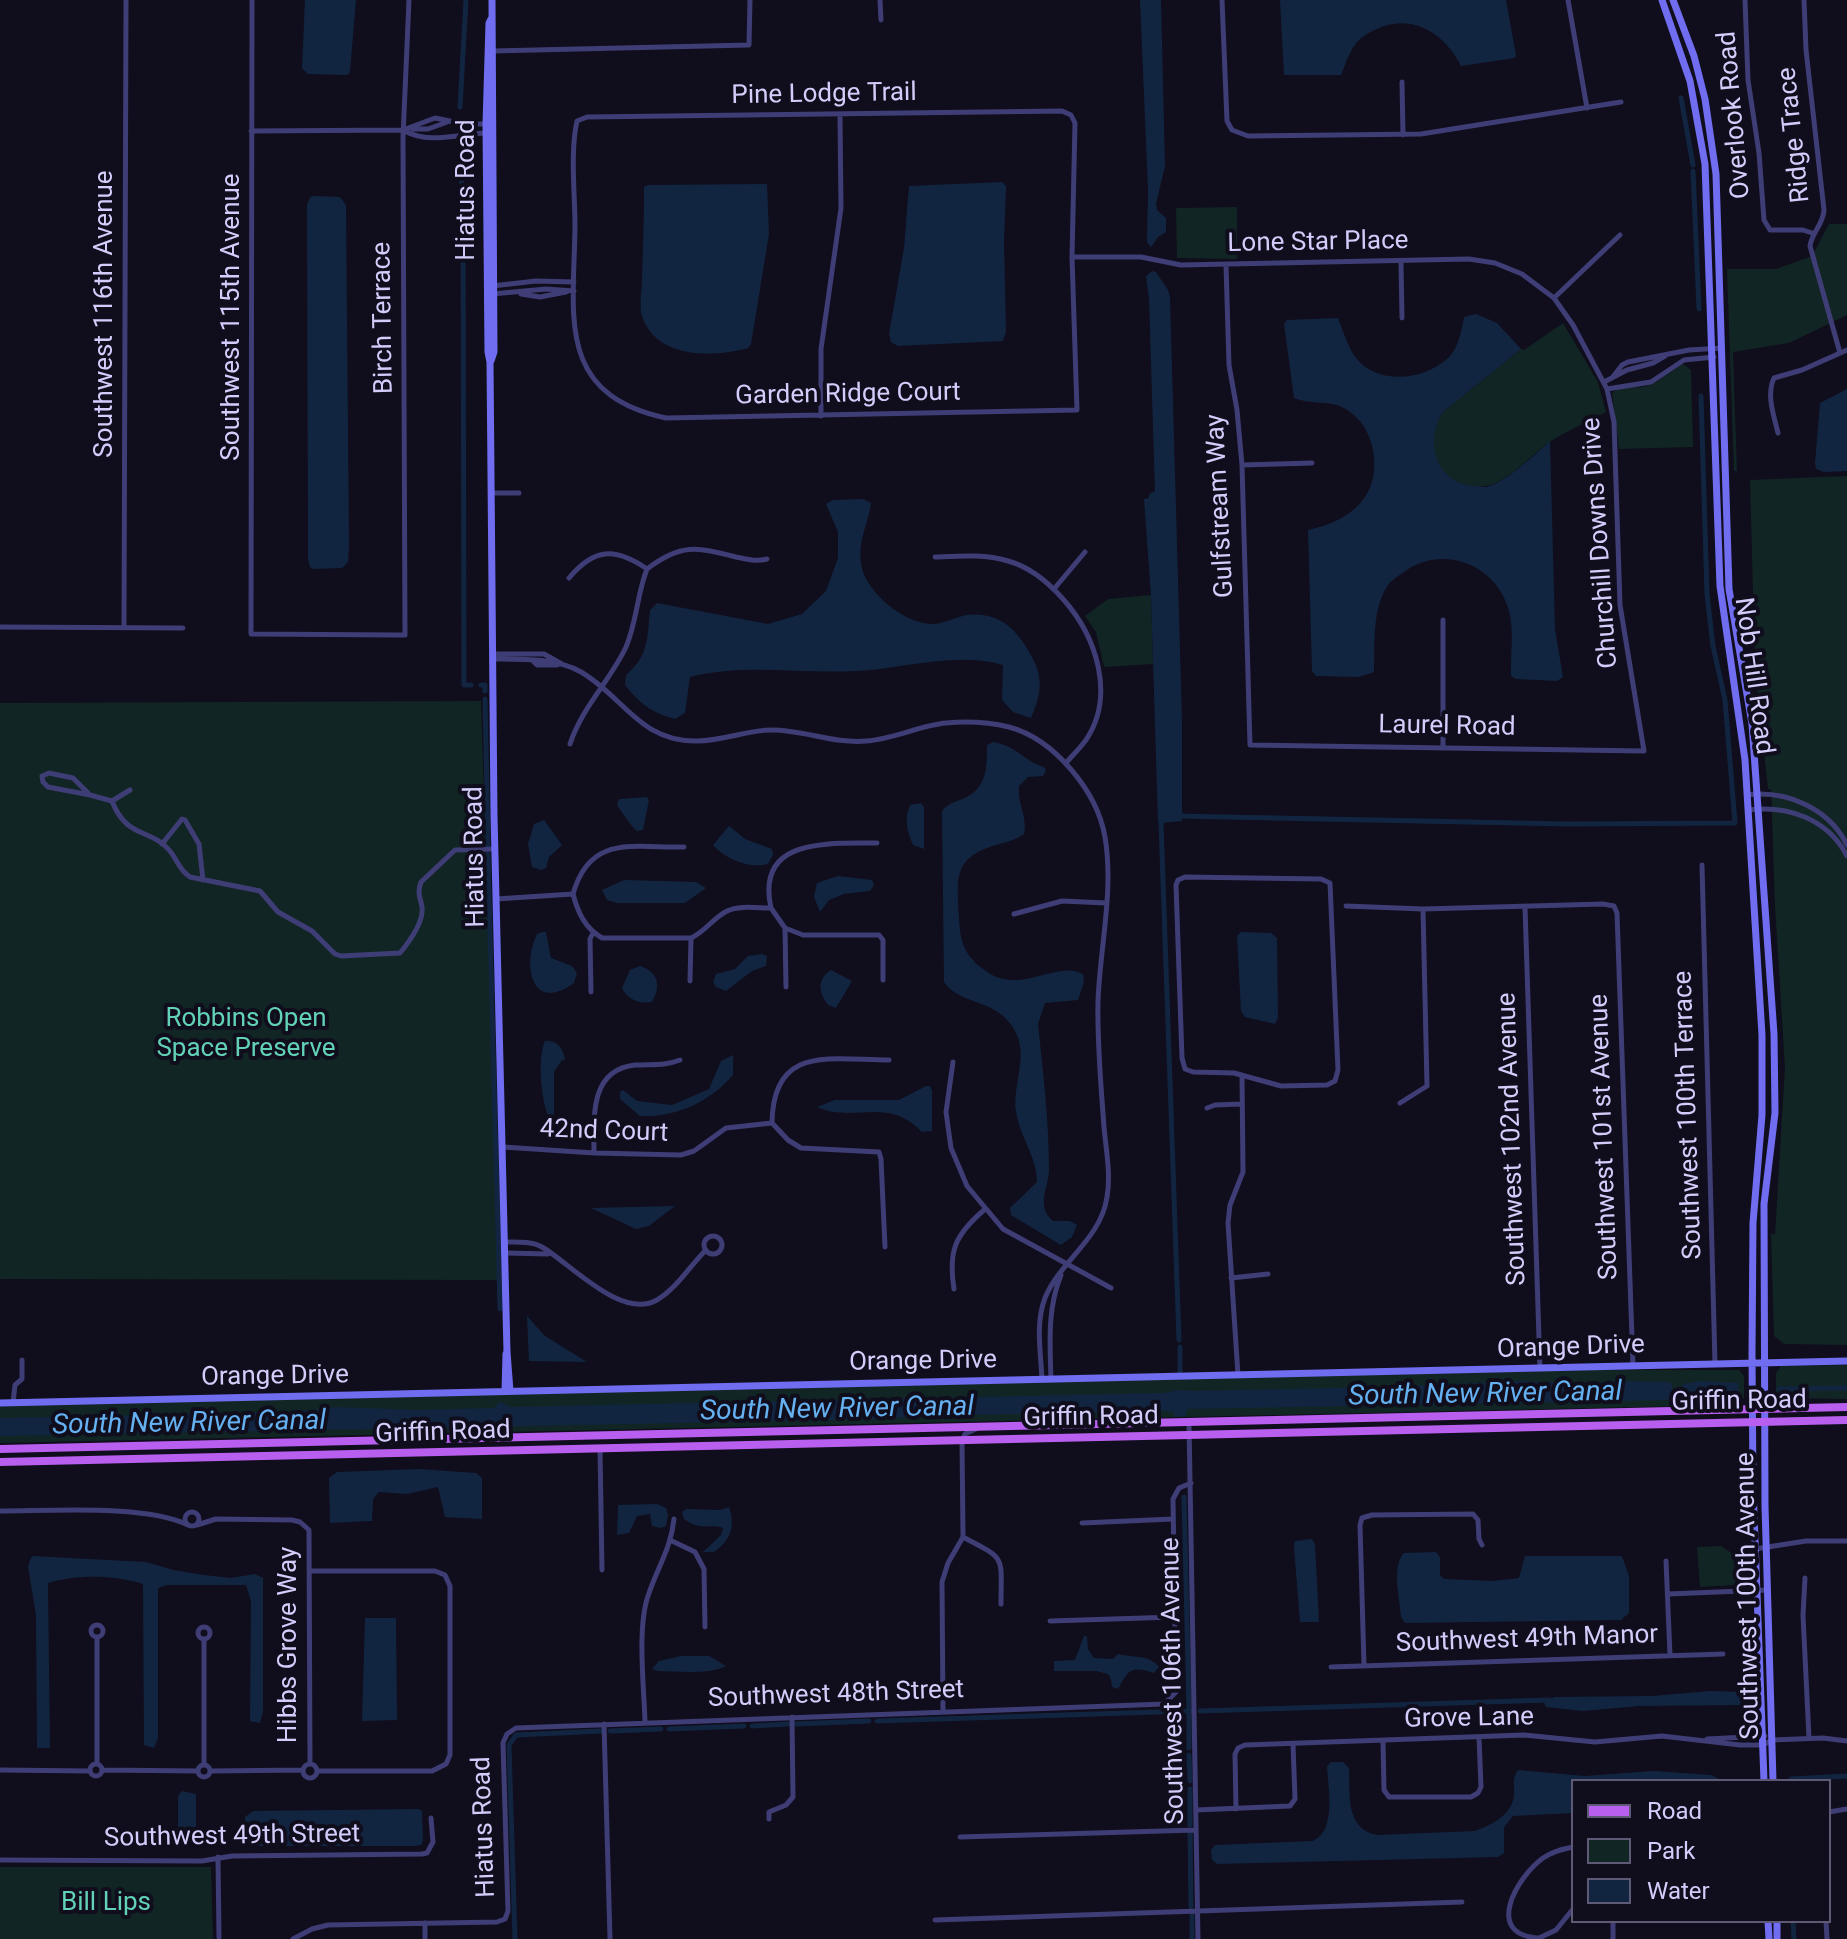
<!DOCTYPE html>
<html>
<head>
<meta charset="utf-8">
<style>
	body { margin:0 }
	#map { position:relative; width:1847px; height:1939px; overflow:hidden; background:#100d1c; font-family:Roboto,sans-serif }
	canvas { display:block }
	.legend { position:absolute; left:1571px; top:1779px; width:260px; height:144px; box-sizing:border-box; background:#100d1c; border:2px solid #5e5a75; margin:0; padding:10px 14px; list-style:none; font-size:24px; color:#d2cdfa }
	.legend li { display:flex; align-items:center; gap:16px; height:40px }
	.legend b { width:40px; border:2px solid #5e5a75 }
</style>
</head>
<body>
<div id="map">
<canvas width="1847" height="1939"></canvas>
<ul class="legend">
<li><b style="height:10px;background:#b85fef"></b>Road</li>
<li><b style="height:22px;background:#112524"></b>Park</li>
<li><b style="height:22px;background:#122540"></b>Water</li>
</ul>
</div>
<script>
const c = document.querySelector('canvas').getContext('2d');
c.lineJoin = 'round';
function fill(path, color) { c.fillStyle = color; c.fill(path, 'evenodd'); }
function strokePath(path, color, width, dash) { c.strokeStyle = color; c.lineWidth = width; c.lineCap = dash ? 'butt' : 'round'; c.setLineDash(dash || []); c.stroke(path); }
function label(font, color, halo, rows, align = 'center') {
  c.font = font + ' Roboto,sans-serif'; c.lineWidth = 8; c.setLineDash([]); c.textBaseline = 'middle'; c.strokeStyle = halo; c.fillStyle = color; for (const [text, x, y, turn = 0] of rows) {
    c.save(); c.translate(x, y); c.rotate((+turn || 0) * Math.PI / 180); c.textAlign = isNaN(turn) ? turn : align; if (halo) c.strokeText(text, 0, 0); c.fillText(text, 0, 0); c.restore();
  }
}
const green = new Path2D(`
	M1237 207V259L1177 258 1176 208Z
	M1829 224H1847V315L1789 343 1733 352 1737 471H1734L1727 269H1776L1812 256Z
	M1563 323 1598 382 1606 412C1588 422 1568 430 1551 441 1533 453 1506 484 1485 486 1441 491 1419 447 1443 412L1521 349 1524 350Z
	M1683 364 1691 370 1693 447 1619 449 1612 393C1621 385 1631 388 1643 387 1658 384 1670 371 1683 364Z
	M1847 476V1345L1784 1344 1774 1336 1771 1234H1775L1785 1068 1775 906 1771 789H1768L1755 668 1750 480Z
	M1151 595 1153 664 1104 667 1096 632 1085 616 1108 599Z
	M481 701 499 1280 0 1279V703Z
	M1847 1365V1399L1776 1398V1373L1781 1366Z
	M1590 1370H1739L1744 1376V1398L1738 1405H1730L0 1443V1405Z
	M1721 1546 1733 1554H1750L1751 1584 1700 1587 1697 1547Z
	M0 1867H211L213 1939H0Z`);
const water = new Path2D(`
	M305 0H356L350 72 347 75 308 74 302 68Z
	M1140 0H1161L1165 166 1156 204 1157 210 1166 218V232L1158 237 1151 247 1147 242 1148 190Z
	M1280 0H1506L1516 55 1515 58 1461 66C1446 36 1415 13 1379 28 1370 32 1360 37 1354 46 1348 55 1345 66 1341 75H1284Z
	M1002 182 1006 186 1004 242 1006 332 1003 341 898 346 891 342 889 334 904 248 909 186Z
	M767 184 769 234 751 344 748 348C713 358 656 359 642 316 639 306 642 290 642 279 643 249 644 218 644 187L648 185Z
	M315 196 340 197 346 205 349 546 348 562 342 568 313 569 310 567 308 559 307 205 310 197Z
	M1152 271 1156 272 1168 290 1170 297 1182 721V821L1161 823H1158L1151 595 1144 499 1149 498V494L1155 491 1149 299 1146 276Z
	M1476 314 1497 323 1521 349 1443 412C1423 442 1437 485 1476 486 1480 486 1485 488 1489 486 1505 482 1537 453 1550 441L1555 629 1563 677 1557 681 1516 679 1511 676C1510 654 1515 629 1508 608 1495 564 1442 544 1404 572 1398 576 1390 581 1386 588 1372 613 1375 644 1374 672L1359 677 1316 676 1312 671 1308 530C1351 521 1381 496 1373 450 1371 439 1365 425 1356 417 1335 396 1317 407 1294 398L1284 324 1287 320 1338 318C1343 331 1348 347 1356 358 1378 386 1425 380 1448 358 1458 349 1462 330 1464 317Z
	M1847 389V471L1824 472 1816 469 1815 463 1820 403Z
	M863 499 871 503C868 524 858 541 861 563 864 591 904 624 932 624 943 624 956 617 967 615 1001 611 1019 632 1033 659 1044 679 1040 698 1031 718L1013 712 1002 700 1003 665C957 651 902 669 856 671 800 674 745 663 690 677L685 713 675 719C652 713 640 704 625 685L626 675C649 655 647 639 650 610L657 603 768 624 802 614 826 591 838 558V532L826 504 833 500Z
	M993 742C1017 746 1024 761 1044 767L1046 771 1043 776 1028 777 1019 786C1017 803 1028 818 1024 834 1016 840 1006 842 996 845 953 858 957 877 959 916 960 940 963 954 983 969 1019 998 1056 959 1083 974L1084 982 1078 1000 1045 1003 1038 1024C1043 1072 1049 1121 1049 1169 1049 1189 1035 1205 1053 1221H1070L1077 1225 1072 1237 1061 1245 1011 1215 1010 1208 1037 1182C1037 1156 1019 1136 1016 1111 1012 1078 1036 1046 1003 1016 985 1000 958 1002 944 982L942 811C948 803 955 802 963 799 987 788 987 768 987 745Z
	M647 797 649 800 643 830 637 831C632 828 622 812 617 805L619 799Z
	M921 803 924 807V849L913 845C907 832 904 818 910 805Z
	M544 820 562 845 549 857 546 868 541 870 532 867 528 844 534 824Z
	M729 826 745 839 772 849 773 855 768 864C750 869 725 859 713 845Z
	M838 876 872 880 874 885 870 891 844 894 829 900 820 912 814 897 817 883Z
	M624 880 696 882 706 888 685 903H617L607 900 602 890Z
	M542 932H546L551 958 572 966 577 973 574 983C531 1014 522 965 537 934Z
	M1241 932 1271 933 1277 938 1278 1018 1275 1024 1245 1017 1241 1011 1237 936Z
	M762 954 767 956 766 966 752 971 726 991 716 987 713 982 716 974 735 969 748 956Z
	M640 966C659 972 661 987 652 1002 639 1004 628 1000 622 988L630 970Z
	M831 970 852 981 836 1008 828 1005C819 992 816 980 831 970Z
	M545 1041C556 1039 564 1049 565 1060H562L554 1072V1128C542 1112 536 1061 545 1041Z
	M733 1055V1075C710 1102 675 1118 640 1116L620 1099V1092L623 1090 637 1101 672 1105 709 1089 721 1061Z
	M926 1086H930L932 1091V1131L922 1132C887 1095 854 1124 817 1107L835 1100H899Z
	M675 1206 649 1226 636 1229 591 1208Z
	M527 1316 545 1336 587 1362 529 1361Z
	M1519 1381 1592 1384 1611 1381 1668 1382 1672 1384 1673 1400 1188 1409 1186 1411V1416L1174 1417V1412L1167 1411 913 1416 891 1419 0 1436V1418L296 1412 337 1407 416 1410 494 1408 500 1402 510 1407 1164 1393 1177 1390 1191 1391 1386 1387Z
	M1699 1381 1738 1383 1739 1396 1735 1400 1684 1401 1681 1394 1683 1384Z
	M419 1469 476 1473 482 1478V1519L445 1517 438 1487 407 1494 379 1492 373 1499 372 1521 330 1523 329 1478 337 1472Z
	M657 1504 666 1508 668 1515 666 1526 661 1528 652 1526 650 1514 637 1516 629 1533 617 1535 618 1505Z
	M729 1507C736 1526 730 1541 714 1552H703L721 1535 723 1528C708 1523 703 1532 684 1519L682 1512 686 1509 720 1510Z
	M1312 1539 1315 1544 1319 1622H1300L1294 1547 1295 1541Z
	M1436 1552 1440 1557V1575L1444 1579 1492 1581 1519 1578 1525 1556H1622L1629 1576V1613L1621 1620 1405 1623 1401 1617C1400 1599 1391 1566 1404 1553Z
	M32 1556 146 1562 173 1570 204 1575 231 1578 255 1574 263 1578V1711L260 1723 250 1721 251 1601 246 1585H167L158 1588V1738L154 1748 144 1745 143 1584C115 1575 77 1574 48 1583L50 1748H37L36 1615 28 1566Z
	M365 1618H396L397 1720 362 1721Z
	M1084 1636H1087L1088 1649 1094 1658 1113 1659 1118 1654C1134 1658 1148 1654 1159 1667L1154 1673C1130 1665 1128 1671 1118 1689L1112 1687 1111 1679 1108 1674 1096 1671H1054V1661L1075 1660Z
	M681 1656H709L726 1666C709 1675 678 1671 658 1671L652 1669 659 1661Z
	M1710 1691 1744 1692 1748 1694 1747 1705 1639 1706 1583 1711 1546 1707 1544 1703 1554 1697 1652 1696Z
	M1331 1762H1343L1349 1768C1350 1794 1345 1830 1378 1835L1475 1831C1491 1825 1511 1816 1514 1796 1515 1786 1511 1779 1518 1770L1585 1776 1653 1771 1711 1775 1721 1780 1746 1779 1747 1781H1573V1813L1513 1816 1504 1827V1853L1498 1857 1217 1864 1212 1860 1211 1850 1215 1845 1313 1841C1337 1830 1328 1788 1327 1766Z
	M182 1791 196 1794V1827L192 1832H181L178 1828V1796Z
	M419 1809 422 1811 423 1841 421 1845 415 1846H257L245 1842V1817L253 1811Z`);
const canal = new Path2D(`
	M1681 98 1693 165
	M460 107 466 0
	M460 151 463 205 464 685H471
	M1693 171 1699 309
	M481 685H485V691
	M485 699 488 846
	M1177 816 1567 824 1735 823 1725 700 1713 646 1707 594 1701 396
	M1165 818 1161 823 1179 1340
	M488 854 500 1309
	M1180 1347V1372
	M1779 1389 1847 1388
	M1200 1711 1549 1700
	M877 1721 1189 1711 1184 1497
	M796 1724 869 1721
	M752 1726 788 1724
	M669 1729 744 1726
	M610 1731 661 1729
	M1189 1748V1711H1191
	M1189 1755 1190 1781
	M1790 1781 1791 1779 1847 1776
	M1190 1789V1825
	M1190 1832 1191 1907
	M1192 1915V1939
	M1793 1921 1794 1939
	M515 1939 509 1745 516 1735 602 1731`);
const street = new Path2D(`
	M252 0 251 634 396 635H405L403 137 409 0
	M880 0 881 20
	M1222 0 1227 121 1232 130 1248 136 1421 134 1621 102
	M1568 0 1587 108
	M1745 0 1748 80 1759 153 1764 220 1770 230H1803L1812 233
	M1804 0 1806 50 1824 210C1823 225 1812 232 1810 246L1840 353
	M492 51 749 45 750 0
	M1402 82 1403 135
	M1062 111 1071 115 1075 123 1072 257 1077 410 666 418C555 394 574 316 575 226 575 194 570 152 577 121L587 117Z
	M413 129H428L450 121
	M251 131 403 130 435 118 465 124H489
	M405 131C430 145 460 133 488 133
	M1072 257H1141L1181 265 1469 259 1495 263 1522 274 1554 298 1573 325 1607 389 1614 422 1620 605 1644 751 1250 745 1242 465 1237 410 1229 365 1226 265
	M1401 262 1402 318
	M492 286 536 281 574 282
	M492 294 546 289 574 291
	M521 294 540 297 566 292
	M1554 298 1620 235
	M1612 378 1622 365 1628 362 1689 350 1722 348
	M1604 382 1627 370 1653 363 1665 356
	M1607 389 1651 382 1684 360 1714 357
	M821 416V349L841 208 840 116
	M1778 433C1774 416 1766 395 1774 378L1802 370 1847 350
	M1242 465 1312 463
	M493 493H519
	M935 557C960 556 984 554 1008 561 1030 567 1048 582 1063 599 1096 636 1116 695 1086 740 1080 748 1072 756 1066 763
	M647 569C681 543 697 547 736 557 747 559 755 562 767 559
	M569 578C594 548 615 547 647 569
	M1054 589 1085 552
	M1443 620V747
	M0 627 183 628
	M124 627 126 0
	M494 654H544L562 664
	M494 659C522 659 557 658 581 672 624 697 640 742 697 741 723 741 746 730 772 730 804 730 834 744 866 741 894 739 921 725 946 723 967 721 988 722 1009 727 1054 739 1097 791 1105 837 1114 891 1100 947 1098 1001 1097 1043 1101 1085 1104 1127 1106 1150 1111 1174 1107 1197 1101 1239 1060 1261 1045 1298 1035 1324 1041 1353 1042 1380
	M533 661 537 665H557
	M570 744C582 707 610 681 626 647 637 621 637 594 647 569
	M90 795 48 787 43 782 42 776 49 773 73 778 90 795 112 801C127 840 152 828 170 851 178 861 179 870 190 877L260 891 278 912 312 931 335 954 341 956 400 953C409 942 424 922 422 907 420 897 417 892 421 882L455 850 495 849
	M1747 795C1786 790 1829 808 1847 845
	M112 801 130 790
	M1748 810C1788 805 1828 819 1847 856
	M162 844 182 819 185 820 199 844 203 880
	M1702 865 1715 1364
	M1185 877 1321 879 1330 883 1338 1070 1335 1081 1327 1085 1281 1086 1234 1073 1193 1072 1185 1069 1182 1058 1176 885 1178 880Z
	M573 894C578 913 585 928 602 938H691C705 932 713 918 727 911 739 905 758 908 771 908L785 928 803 935H879L883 940V980
	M573 894C590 834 633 848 684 847
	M496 899 573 894
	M1346 906 1423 909 1603 904 1614 906 1617 913 1633 1366
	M1525 907 1540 1369
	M771 908C755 836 831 844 877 843
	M1014 914 1062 901 1106 903
	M785 928 786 987
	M690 981 691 938
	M591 992 590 939 593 933
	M953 1062 946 1112 951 1148 967 1186 1003 1229 1111 1288
	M1400 1103 1427 1086 1423 909
	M1207 1108 1215 1105 1241 1104
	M772 1123C773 1044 830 1060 889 1060
	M503 1147 594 1153 681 1155 694 1151 726 1128 772 1123 788 1140 801 1148 879 1152 881 1159 885 1247
	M594 1153C594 1118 589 1070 635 1065 651 1064 665 1066 680 1060
	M704 1245a9 9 0 1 1 18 0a9 9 0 1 1-18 0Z
	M505 1242C517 1242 532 1241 542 1247 571 1264 621 1320 657 1300 676 1289 690 1266 705 1251
	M506 1253 548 1254
	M1231 1278 1268 1274
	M954 1289C948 1251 955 1235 984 1210
	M1238 1375 1228 1223 1230 1205 1243 1172 1242 1075
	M1051 1380C1050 1344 1047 1309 1061 1275
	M13 1403 15 1385 22 1379V1360
	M1189 1423 1198 1939
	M600 1449 602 1570
	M0 1511C48 1511 147 1504 188 1525
	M185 1519a7 7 0 1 1 14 0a7 7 0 1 1-14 0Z
	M1362 1518 1360 1525 1364 1665
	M1362 1518 1372 1515 1473 1514 1478 1520 1479 1539 1482 1545
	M1082 1523 1173 1519
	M197 1525 216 1519 292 1520 300 1522 309 1530 310 1764
	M963 1537C1007 1560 1001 1555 1001 1604
	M672 1541 695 1552 704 1569 705 1627
	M1755 1549 1806 1541H1847
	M1666 1561 1670 1655
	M310 1571H435L445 1575 450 1586V1755L446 1764 432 1771H317
	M1805 1578 1803 1615 1809 1738
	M1668 1594 1767 1590
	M1050 1621 1175 1617
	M91 1631a6 6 0 1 1 12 0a6 6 0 1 1-12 0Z
	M198 1633a6 6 0 1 1 12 0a6 6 0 1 1-12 0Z
	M97 1637V1764
	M1331 1667 1723 1654
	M943 1711 942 1582 948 1563 963 1537 962 1441 965 1434 978 1428
	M645 1722C644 1687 637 1628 648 1596 657 1568 671 1549 674 1519
	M604 1724 610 1939
	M1707 1739 1765 1736
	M1383 1741 1384 1790 1389 1797H1471L1478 1793 1481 1787 1479 1737
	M90 1770a6 6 0 1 1 12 0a6 6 0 1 1-12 0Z
	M204 1764V1639
	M303 1771a7 7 0 1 1 14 0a7 7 0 1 1-14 0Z
	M198 1771a6 6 0 1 1 12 0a6 6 0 1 1-12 0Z
	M0 1770 90 1771
	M103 1770 198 1771
	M211 1771 303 1770
	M1236 1809 1235 1754 1238 1748 1245 1745 1524 1735 1595 1742 1662 1736 1740 1745H1763L1772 1740 1823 1738 1847 1741
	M1196 1810 1290 1806 1295 1799 1293 1744
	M1829 1812 1847 1809
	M769 1819V1812L786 1805 793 1797 792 1717
	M960 1837 1196 1830
	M1573 1847C1562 1849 1552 1852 1543 1858 1517 1877 1483 1935 1539 1938L1556 1930 1573 1909
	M218 1857 219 1937
	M0 1860 202 1861 232 1856 422 1854 427 1853 433 1842 431 1818
	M935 1920 1462 1902
	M1613 1921V1939
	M1826 1921 1827 1939
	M425 1923V1939
	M293 1939 312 1929 328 1925 497 1922 505 1919 508 1911 503 1743 507 1734 516 1728 1164 1704 1176 1692 1173 1499 1179 1488 1191 1483`);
const secondary = new Path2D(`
	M1662 0 1690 81 1705 164 1720 586 1745 760 1762 1035V1115L1753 1223 1752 1353 1753 1487 1764 1781
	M1673 0 1694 56 1705 99 1716 174 1729 589 1752 724 1774 1034 1775 1113 1764 1204 1765 1506 1773 1781
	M491 19 489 23 486 124 488 352 490 362 494 815 507 1352 510 1391
	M491 361 494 352 492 0
	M505 1391 506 1354
	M0 1403 1847 1361
	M1768 1921 1769 1939
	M1777 1921V1939`);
const primary = new Path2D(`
	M0 1449 1847 1407
	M0 1462 1847 1420`);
const streetNames = [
	["Pine Lodge Trail",824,95,-1],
	["Overlook Road",1735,115,-95],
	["Ridge Trace",1795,135,-96],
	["Hiatus Road",467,190,-90],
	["Lone Star Place",1318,243,-1],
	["Southwest 116th Avenue",105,314,-90],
	["Southwest 115th Avenue",232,317,-90],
	["Birch Terrace",384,318,-91],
	["Garden Ridge Court",848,395,-1],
	["Gulfstream Way",1221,506,-93],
	["Churchill Downs Drive",1601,543,-94],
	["Nob Hill Road",1753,676,82],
	["Laurel Road",1447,727,1],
	["Hiatus Road",476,857,-91],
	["Southwest 100th Terrace",1689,1115,-92],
	["42nd Court",604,1132,2],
	["Southwest 101st Avenue",1605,1137,-92],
	["Southwest 102nd Avenue",1513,1139,-92],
	["Orange Drive",1571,1348,-2],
	["Orange Drive",923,1362,-1],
	["Orange Drive",275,1377,-1],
	["Griffin Road",1739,1402,-1],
	["Griffin Road",1091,1418,-1],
	["Griffin Road",443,1433,-2],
	["Southwest 100th Avenue",1749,1596,-91],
	["Southwest 49th Manor",1527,1640,-2],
	["Hibbs Grove Way",289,1645,-90],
	["Southwest 106th Avenue",1174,1681,-91],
	["Southwest 48th Street",836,1695,-2],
	["Grove Lane",1469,1719,-1],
	["Hiatus Road",485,1827,-92],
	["Southwest 49th Street",232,1837,-1]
];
const parkNames = [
	["Robbins Open",246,1019],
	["Space Preserve",246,1049],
	["Bill Lips",106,1903]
];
const waterNames = [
	["South New River Canal",1485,1395,-1],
	["South New River Canal",837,1410,-1],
	["South New River Canal",189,1424,-1]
];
fill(green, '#112524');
fill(water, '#122540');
strokePath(canal, '#122540', 5);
strokePath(street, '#3f3d76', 5);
strokePath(secondary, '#706df1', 7);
strokePath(primary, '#b85fef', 8);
label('26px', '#d2cdfa', '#100d1c', streetNames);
label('26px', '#61d2b5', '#100d1c', parkNames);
label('italic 28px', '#65b0f0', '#100d1c', waterNames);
</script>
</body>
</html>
